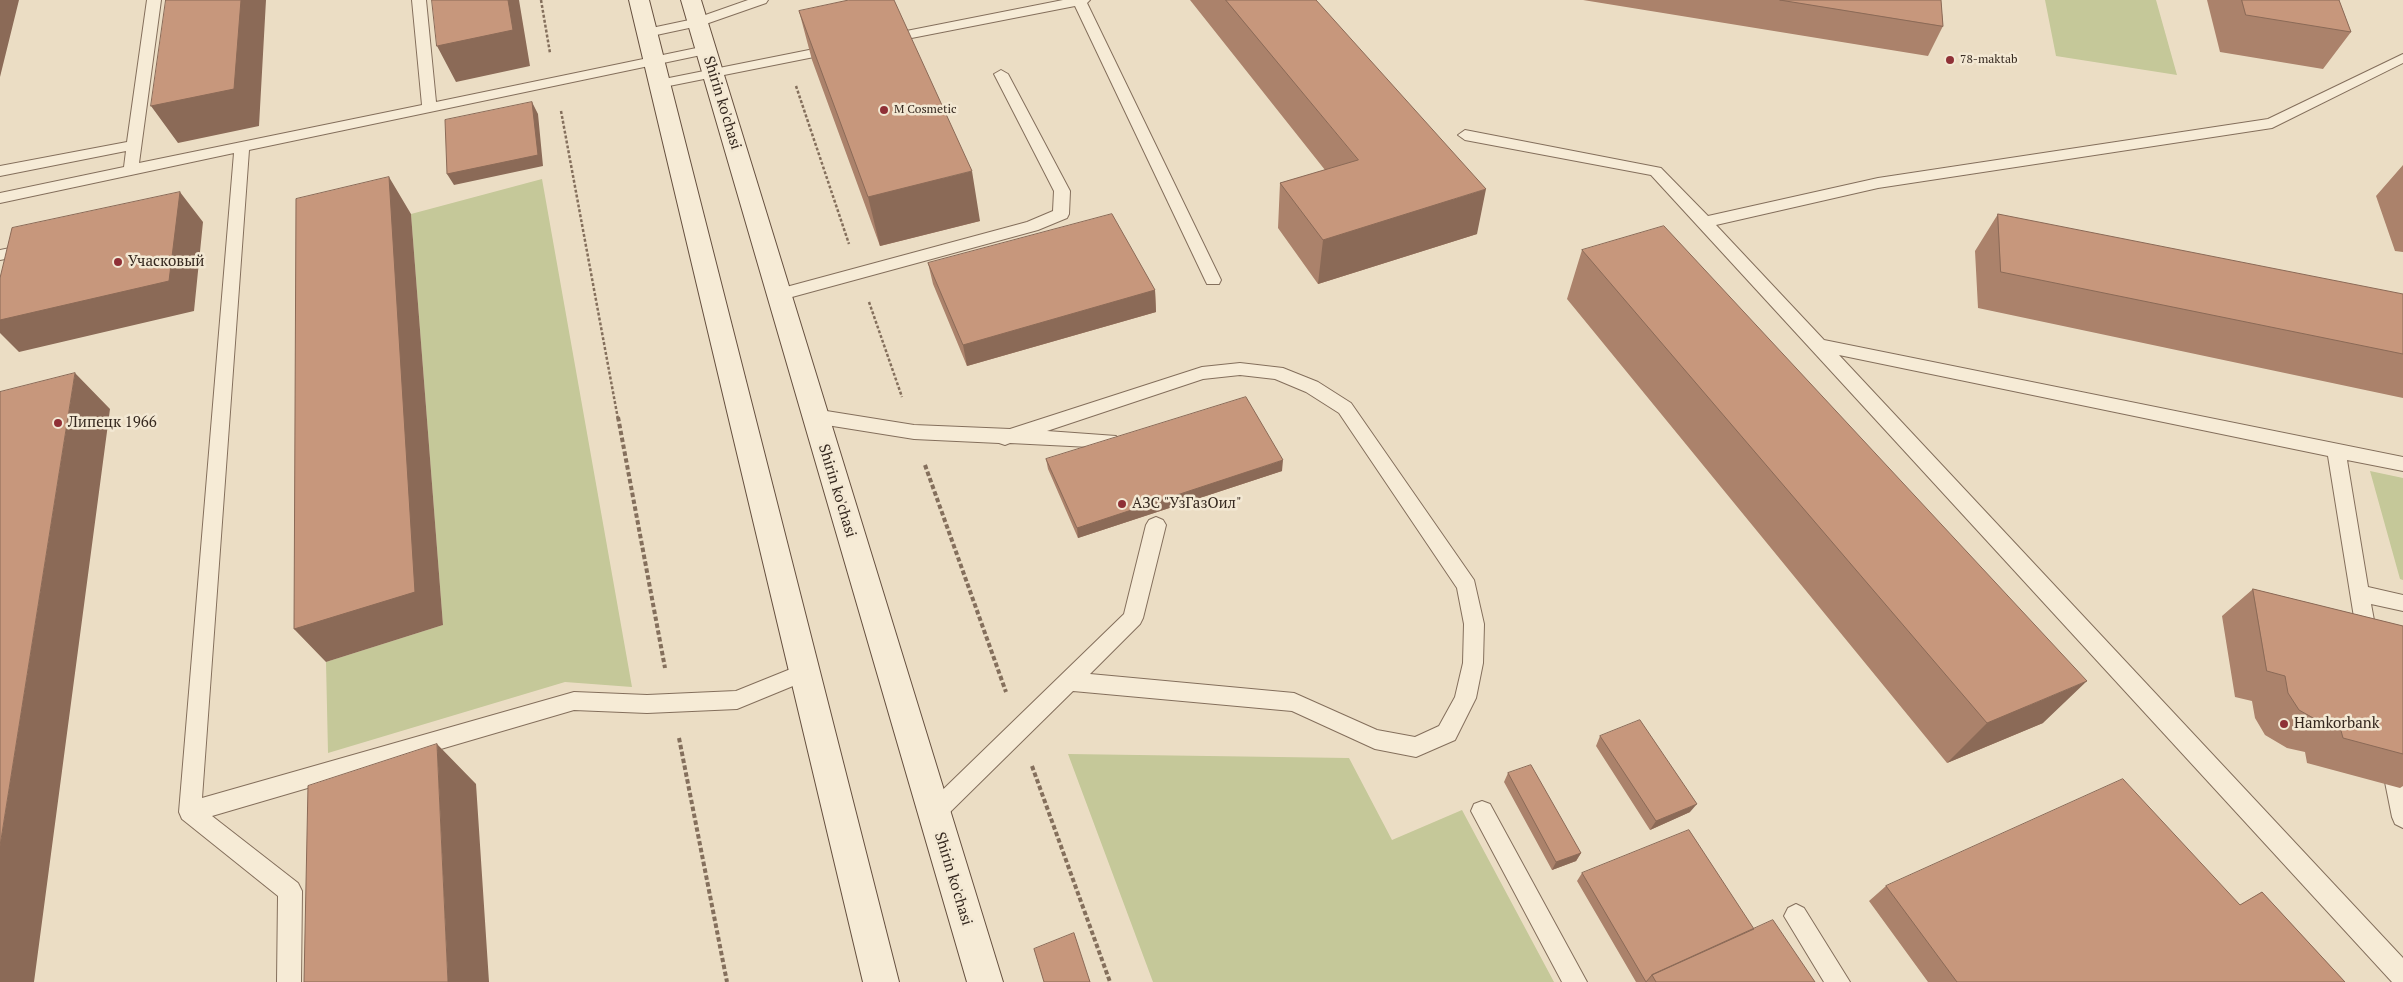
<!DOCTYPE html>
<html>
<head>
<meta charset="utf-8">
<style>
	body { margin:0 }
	canvas { display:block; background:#ebddc4 }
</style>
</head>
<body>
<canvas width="2403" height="982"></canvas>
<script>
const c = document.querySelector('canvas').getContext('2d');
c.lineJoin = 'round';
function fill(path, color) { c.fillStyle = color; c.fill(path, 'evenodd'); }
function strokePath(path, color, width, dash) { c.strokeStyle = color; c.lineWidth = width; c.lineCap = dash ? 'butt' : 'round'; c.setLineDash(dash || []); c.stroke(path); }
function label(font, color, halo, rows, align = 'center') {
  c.font = font + ' "PT Serif",serif'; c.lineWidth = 5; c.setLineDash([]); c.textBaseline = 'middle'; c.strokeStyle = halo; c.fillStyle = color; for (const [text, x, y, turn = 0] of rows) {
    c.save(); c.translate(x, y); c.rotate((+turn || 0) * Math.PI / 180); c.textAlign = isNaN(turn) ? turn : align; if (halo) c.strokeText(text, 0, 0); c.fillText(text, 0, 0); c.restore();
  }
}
const green = new Path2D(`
	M2045 0H2156L2177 75 2056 56Z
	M542 179 632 687 565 682 328 753 326 662 443 625 411 214Z
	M2370 471 2403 478V580L2400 579Z
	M1068 754 1349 758 1392 840 1462 810 1554 982H1153Z`);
const pathFar1 = new Path2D(`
	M541 0 550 53
	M796 86 849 244
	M561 111 618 419
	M869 302 902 397`);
const path = new Path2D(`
	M618 417 665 668
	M925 465 1006 692
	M679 738 727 982
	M1032 766 1110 982`);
const service = new Path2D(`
	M147 0H161L139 163 422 105 412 0H426L436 102 706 46 713 50 706 54 249 150 202 798 574 692 647 695 736 691 803 664 810 667 813 673 810 679 737 709 647 713 574 710 212 816 298 883 302 891 301 982H277L278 896 182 819 179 812 234 153 0 203V193L124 167 126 151 0 176V166L127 142Z
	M748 0H768L766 3 703 25 647 37 640 33 642 30 694 19Z
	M1063 0H1090L1087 3 1221 280 1219 284H1207L1205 280 1075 6 886 43 879 39 886 35Z
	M834 45 841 49 839 52 659 88 652 84 659 80Z
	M2403 54V63L2272 128 1878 188 1716 225 1824 340 2403 457V471L2347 460 2368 587 2403 595V611L2371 604 2378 642 2375 648 2368 651 2361 648 2358 642 2328 456 1839 355 2403 958V982H2392L1651 175 1465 140 1458 135 1465 130 1661 168 1708 216 1878 178 2268 119Z
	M1001 70 1008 74 1070 191 1069 214 1067 218 1038 230 781 300 775 298 773 294 775 290 1027 222 1053 211 1054 191 994 74Z
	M30 244 36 245 38 249 36 253 0 260V250Z
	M1240 363 1283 368 1318 382 1351 403 1474 580 1484 624 1483 663 1476 698 1455 740 1416 757 1375 749 1292 711 1073 691 941 821 933 824 925 821 922 814 925 807 1124 614 1146 525 1149 520 1156 517 1163 520 1166 525 1143 618 1140 624 1090 674 1294 693 1377 730 1415 737 1439 726 1455 697 1463 663 1464 624 1457 588 1339 413 1306 392 1275 379 1240 375 1203 379 1047 431 1116 436 1119 441 1116 446 1110 448 1010 443 1005 445 999 443 914 439 814 423 808 421 805 416 808 411 814 409 914 425 1010 429 1202 367Z
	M2392 752 2400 755 2403 763V828L2395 824 2392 817 2381 762 2384 755Z
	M1482 801 1490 804 1587 982H1562L1471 811 1474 804Z
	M1796 904 1804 908 1850 982H1824L1784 916 1788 908Z`);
const secondary = new Path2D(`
	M629 0H649L899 982H863Z
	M681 0H701L1003 982H967Z`);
const wall = new Path2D(`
	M1190 0H1316L1477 234 1318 284 1278 228 1280 183 1325 170Z
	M1583 0H1941L1943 26 1928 56Z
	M2207 0H2339L2351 32 2323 69 2220 52Z
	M799 11 980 221 880 246 812 60Z
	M2403 165V252L2395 251 2376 196Z
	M1998 214 2403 354V398L1978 308 1975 251Z
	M1582 250 2043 723 1947 763 1567 299Z
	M928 263 1155 290 1156 312 967 366 933 284Z
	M1046 459 1282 471 1078 538 1048 469Z
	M2253 589 2403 626V786L2400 788 2307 763 2305 752 2287 748 2265 735 2255 718 2252 701 2235 697 2222 616Z
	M1600 736 1690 812 1650 830 1596 746Z
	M1508 773 1581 853 1576 861 1552 870 1504 782Z
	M1582 873 1754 929 1815 982H1636L1577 881Z
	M1886 886 2240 905 2262 892 2345 982H1928L1869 901Z`);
const shadedWall = new Path2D(`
	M0 0H19L0 77Z
	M241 0H266L259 126 178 143 151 106Z
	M508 0H519L530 66 456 82 437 46Z
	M532 102 538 114 543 166 454 185 447 174Z
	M972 171 980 221 880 246 868 197Z
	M389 177 411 214 443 625 326 662 294 629Z
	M1486 189 1477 234 1318 284 1323 240Z
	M180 192 203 222 194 311 19 352 0 333V320Z
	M1155 290 1156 312 967 366 963 345Z
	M75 373 110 409 34 982H0V846Z
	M1283 460 1282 471 1078 538 1077 528Z
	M2087 681 2043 723 1947 763 1987 723Z
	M437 744 476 784 489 982H448Z
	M1697 804 1690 812 1650 830 1656 821Z
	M1581 853 1576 861 1552 870 1556 862Z`);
const building = new Path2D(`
	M166 0H241L234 89 151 106Z
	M432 0H508L513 30 437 46Z
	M849 0H894L972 171 868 197 799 11Z
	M1226 0H1316L1486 189 1323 240 1280 183 1358 160Z
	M1780 0H1941L1943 26Z
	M2242 0H2339L2351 32 2246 15Z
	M532 102 538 155 447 174 445 120Z
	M389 177 415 592 294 629 296 199Z
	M180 192 169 281 0 320V278L12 228Z
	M1112 214 1155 290 963 345 928 263Z
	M1998 214 2403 294V354L2001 272Z
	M1664 226 2087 681 1987 723 1582 250Z
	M75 373 0 846V392Z
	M1246 397 1283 460 1077 528 1046 459Z
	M2253 589 2403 626V754L2343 738 2340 727 2322 723 2299 710 2288 693 2285 676 2267 671Z
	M1640 720 1697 804 1656 821 1600 736Z
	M437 744 448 982H304L308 786Z
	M1531 765 1581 853 1556 862 1508 773Z
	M2123 779 2240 905 2262 892 2345 982H1957L1886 886Z
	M1689 830 1754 929 1652 975 1646 982 1582 873Z
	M1773 920 1815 982H1656L1652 975Z
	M1074 933 1090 982H1044L1034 949Z`);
const markers = [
	[1950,60,5,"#8f3036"],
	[884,110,5,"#8f3036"],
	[118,262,5,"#8f3036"],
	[58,423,5,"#8f3036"],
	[1122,504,5,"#8f3036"],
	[2284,724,5,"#8f3036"]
];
const farPoinames = [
	["78-maktab",1960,60],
	["M Cosmetic",894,110]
];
const streetNames = [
	["Shirin ko'chasi",722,103,73],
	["Shirin ko'chasi",837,491,73],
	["Shirin ko'chasi",953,879,73]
];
const poiNames = [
	["Учасковый",128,262],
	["Липецк 1966",68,423],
	["АЗС \"УзГазОил\"",1132,504],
	["Hamkorbank",2294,724]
];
fill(green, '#c5c899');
strokePath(service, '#846f5c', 2);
strokePath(secondary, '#66503f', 2);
strokePath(pathFar1, '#846f5c', 2.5, [3, 2]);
strokePath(path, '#846f5c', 4, [4.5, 2.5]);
fill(service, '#f6ebd6');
fill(secondary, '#f6ebd6');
fill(wall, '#ab826b');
fill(shadedWall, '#8b6a57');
fill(building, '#c7977c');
strokePath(building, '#8b6a57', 1);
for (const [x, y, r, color] of markers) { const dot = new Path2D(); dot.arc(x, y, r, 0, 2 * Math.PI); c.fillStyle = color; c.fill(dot); strokePath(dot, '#f3e8d3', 2); }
label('12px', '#35281f', '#f3e8d3', farPoinames, 'left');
label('15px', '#35281f', '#f3e8d3', streetNames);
label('15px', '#35281f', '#f3e8d3', poiNames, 'left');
</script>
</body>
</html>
